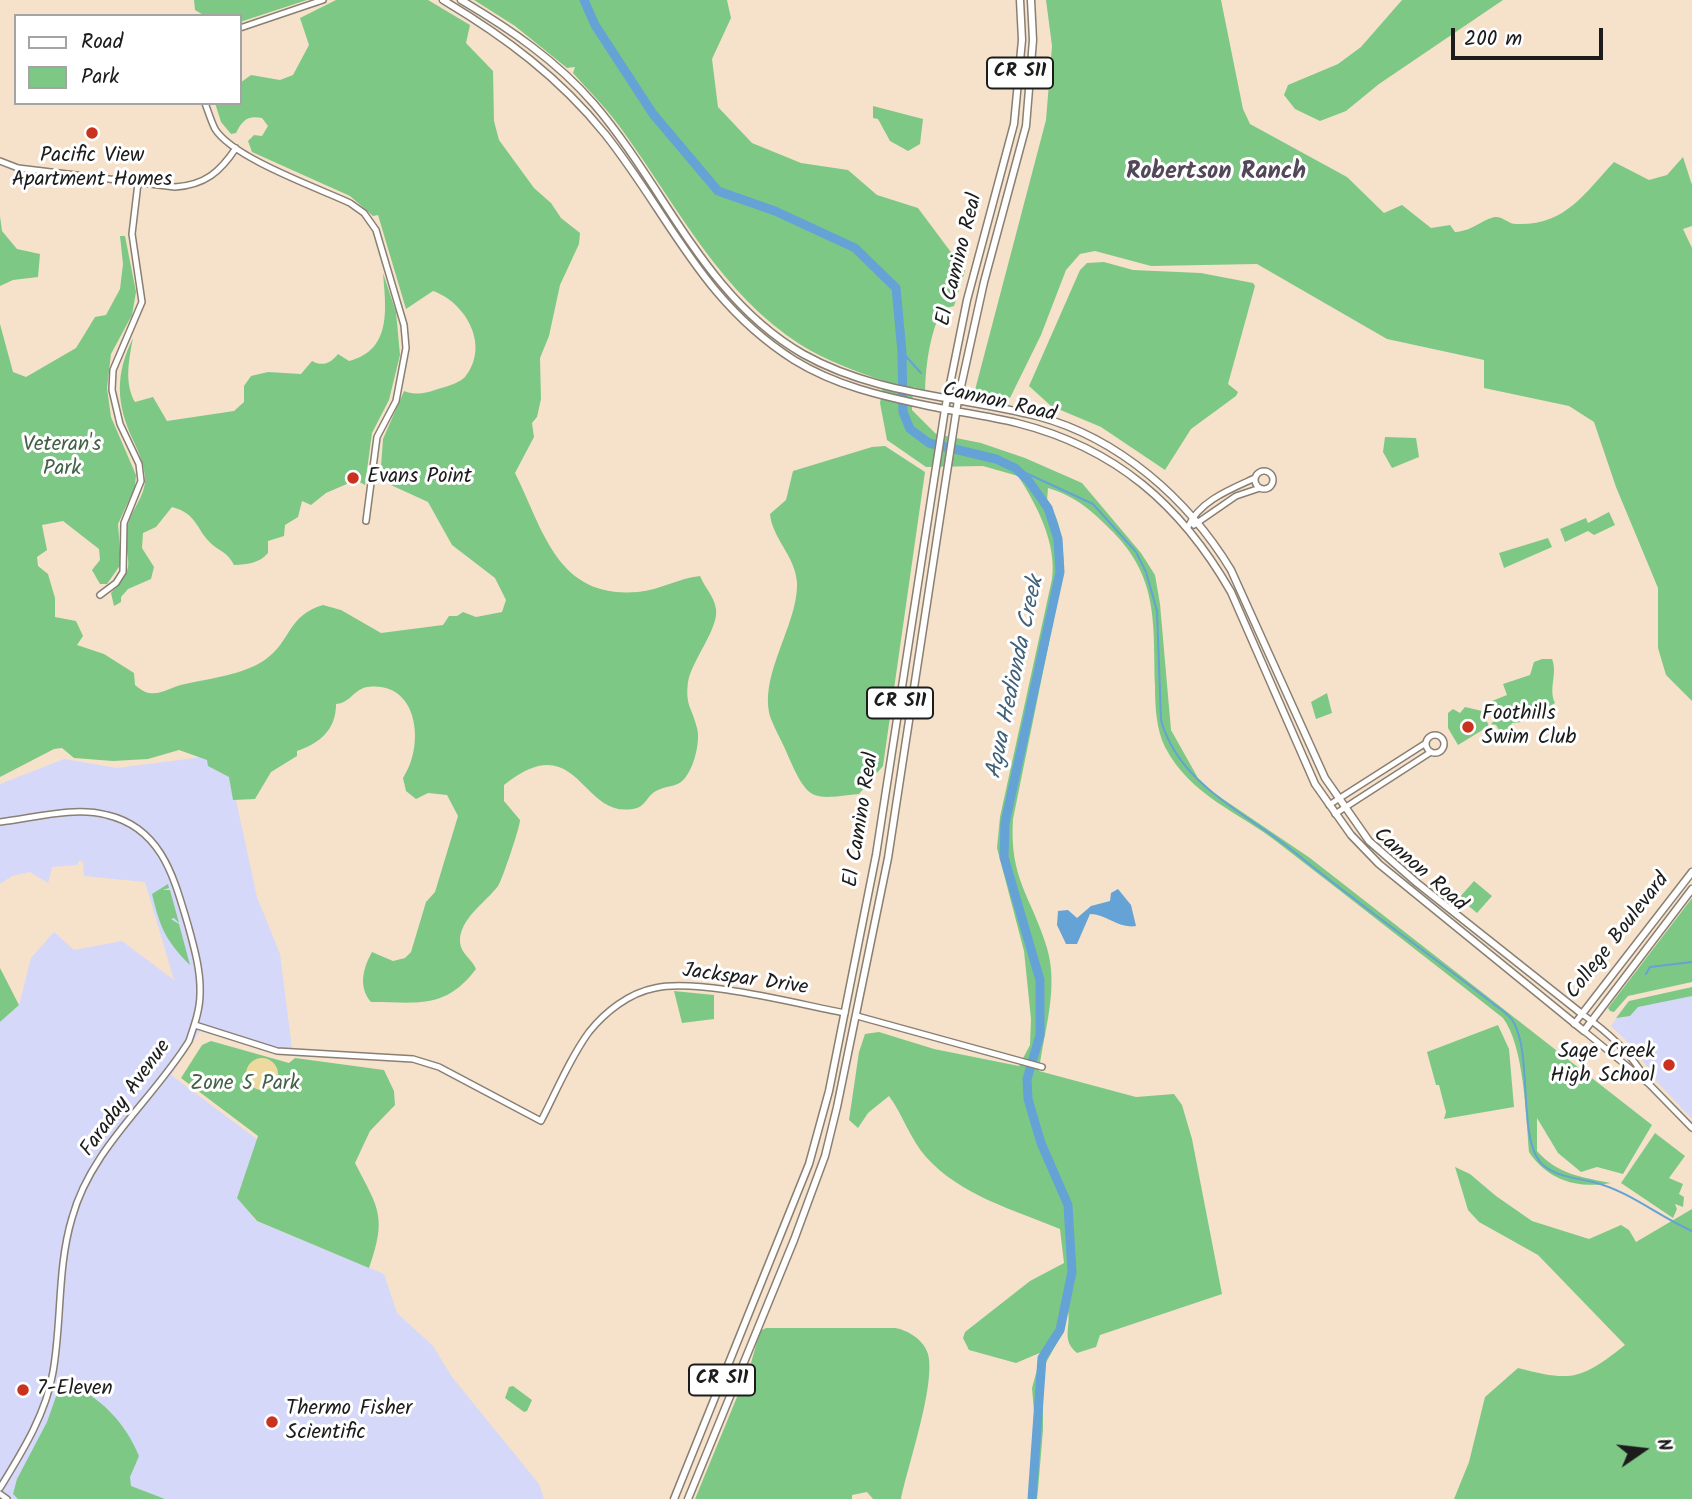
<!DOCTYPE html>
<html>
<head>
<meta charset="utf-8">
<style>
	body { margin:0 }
	#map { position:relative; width:1692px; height:1499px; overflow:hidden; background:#f6e2ca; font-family:Kalam,sans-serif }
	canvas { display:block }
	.legend { position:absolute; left:14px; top:14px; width:228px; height:91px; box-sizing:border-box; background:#fff; border:2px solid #a4a4a4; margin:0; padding:9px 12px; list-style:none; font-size:21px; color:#1c1c1c }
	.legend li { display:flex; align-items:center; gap:14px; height:35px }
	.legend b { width:35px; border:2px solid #a4a4a4 }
	.north { position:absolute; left:1608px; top:1415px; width:70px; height:70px; -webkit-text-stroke:5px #fff; paint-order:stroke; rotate:76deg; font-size:19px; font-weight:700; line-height:28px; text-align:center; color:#1c1c1c }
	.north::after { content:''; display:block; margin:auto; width:24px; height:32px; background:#1c1c1c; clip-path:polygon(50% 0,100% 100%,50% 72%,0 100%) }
	.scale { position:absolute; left:1451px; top:28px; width:152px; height:32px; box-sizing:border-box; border:4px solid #1c1c1c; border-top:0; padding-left:9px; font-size:21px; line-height:24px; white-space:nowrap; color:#1c1c1c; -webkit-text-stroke:5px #fff; paint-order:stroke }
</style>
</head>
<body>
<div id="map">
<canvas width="1692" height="1499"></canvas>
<ul class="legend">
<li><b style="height:9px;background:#fff"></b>Road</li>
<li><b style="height:19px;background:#7ec886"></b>Park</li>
</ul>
<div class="north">N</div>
<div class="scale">200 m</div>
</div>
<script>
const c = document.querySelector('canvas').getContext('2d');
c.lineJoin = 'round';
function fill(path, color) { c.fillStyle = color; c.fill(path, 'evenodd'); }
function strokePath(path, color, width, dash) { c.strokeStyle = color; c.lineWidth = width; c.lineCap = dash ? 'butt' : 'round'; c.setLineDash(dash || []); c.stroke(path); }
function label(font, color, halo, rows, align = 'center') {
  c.font = font + ' Kalam,sans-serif'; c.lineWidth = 6; c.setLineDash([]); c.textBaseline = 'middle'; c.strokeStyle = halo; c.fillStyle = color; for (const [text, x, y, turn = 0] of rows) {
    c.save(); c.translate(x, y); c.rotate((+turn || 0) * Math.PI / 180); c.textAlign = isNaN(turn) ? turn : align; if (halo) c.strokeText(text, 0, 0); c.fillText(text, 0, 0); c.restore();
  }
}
const built = new Path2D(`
	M226 754 257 897 280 954 293 1056 200 1031 171 1075 258 1140 237 1197 256 1221 384 1274 397 1313 433 1346 452 1377 539 1484 544 1499H0V1022L19 1005 31 958 54 932 74 950 122 941 174 980 145 882 84 876 83 862 79 861 77 865 52 867 48 883 30 872 12 876 0 884V784L64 759 117 768Z
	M1692 988V1119L1657 1082 1635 1049 1611 1026 1627 1003Z`);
const green = new Path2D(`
	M194 0H307L240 22V16H205L195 10Z
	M336 0H428L470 25 466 43 493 71 494 121 499 140 534 188 551 203 561 218 580 233 579 244 560 285 549 336 540 358 541 399 537 417 532 423 534 437 515 473C544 531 557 599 638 592 660 590 679 578 700 576 705 588 714 596 716 609 719 628 692 660 688 682 685 706 692 707 697 728 701 742 693 773 681 782 675 787 664 786 656 791 648 795 645 806 637 808 580 823 580 724 504 785V801L520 820C520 827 502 880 498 886 486 902 459 919 460 942 461 954 472 959 476 969 445 1010 418 1002 371 1002 358 987 363 968 372 952L393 961 405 958 411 952 426 902 435 892 458 816 447 795 428 793 416 799 406 791 403 778C425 746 419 681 368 687 355 688 349 704 336 704 336 730 320 743 297 751V756L271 772 255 799 233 800 229 777 208 766 207 760 179 750 148 759 113 761 74 758 62 748 54 749 0 777V324L13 372 26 377 76 348 95 317 106 315 120 289 123 264 120 236H125L136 292 132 315 111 354 107 388 111 417 136 475 135 487 118 524 121 564 107 584H100L92 570 100 560 99 549 63 521 42 525 47 550 37 557 38 566 48 574 55 598V617L76 621 83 636 77 645 104 654 134 673 135 685C139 688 143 692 149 693 163 695 172 686 185 684 209 679 246 674 266 659 291 641 288 615 323 605L341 610 381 633 443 625 449 616H457L463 612 476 617 502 612 506 600 495 578 452 545 428 502 380 480 383 439 404 391C415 395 424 394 435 390 444 387 458 384 465 377 491 345 465 302 433 291L406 309 378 215 373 216 350 196 252 152 248 141 254 135 262 136 268 126 262 118C247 115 242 121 236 133L231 134 221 122 215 103H240V83L251 75 280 80 293 75 309 45 300 18Z
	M474 0H727L731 18 712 59 718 107 752 143 801 163 848 170 877 195 918 208 965 271 954 306 942 309C930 334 926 362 925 390L913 387 912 410 936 434 981 443 1025 458 1082 483 1141 553 1155 575 1160 604 1171 730 1198 778 1214 793 1310 858 1652 1125 1623 1174 1597 1167 1581 1172 1558 1153 1537 1118V1151C1558 1175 1582 1177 1611 1183 1579 1189 1548 1181 1529 1152 1526 1115 1524 1046 1503 1018 1429 960 1355 902 1281 845 1240 812 1191 797 1165 747 1156 729 1155 705 1155 685 1153 624 1159 579 1113 532 1092 511 1077 497 1048 488L1047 501C1062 521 1063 545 1064 569L1013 819C1009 879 1031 896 1047 948 1059 989 1044 1030 1039 1071L1136 1097 1174 1094 1182 1105 1192 1139 1222 1294 1100 1335 1096 1347 1077 1353C1061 1340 1071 1327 1068 1311L1063 1332 1043 1368V1430L1038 1490 1037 1499H1028L1036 1435 1032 1388 1042 1352 1016 1363 969 1350 963 1338 965 1332 1030 1281 1064 1263 1060 1229C1014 1210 960 1195 926 1157 910 1139 903 1115 889 1096L868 1113 858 1128 849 1120 859 1052 865 1034 879 1032 934 1049 1019 1066 1030 1045 1031 1019 1024 951 997 848 1000 817 1052 579C1057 544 1037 505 1018 476L983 466 926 467 887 440 880 403 884 381C855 371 827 361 801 345 721 294 679 209 625 134 610 112 591 93 573 73L575 67 567 68 515 26Z
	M1046 0H1221L1243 109 1250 124 1347 177 1384 213 1402 205 1431 228 1450 225 1455 232C1474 231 1483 218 1496 217 1503 217 1509 224 1516 224 1565 226 1584 194 1614 162L1649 180 1667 175 1683 157 1692 185V226L1683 229 1692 248V701L1666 675 1658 648V588L1616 487 1594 422 1569 406 1484 388V360L1387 339 1257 264 1151 266 1095 251 1080 254 1066 270 1041 335 1010 398 975 390 1046 120 1052 46Z
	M1402 0H1503L1379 84 1346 111 1320 121 1295 109 1284 95 1288 85 1338 64 1361 47Z
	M873 106 923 119 920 144 908 151 890 141 878 119 873 118Z
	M0 216 2 231 17 249 40 254 38 277 13 280 0 286Z
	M1104 262 1133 270 1201 273 1253 283 1255 286 1228 384 1238 392 1236 396 1191 429 1165 470 1101 427 1051 406 1029 386 1080 270 1087 263Z
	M383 273 396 312 400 355 389 400 372 433 365 485 356 480 326 493 311 505 302 501 298 517 285 525 284 536 268 541V553C258 564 248 564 234 565 228 554 224 553 214 546 196 532 199 514 172 507L156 527 143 533 142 548 154 567 151 579 128 589 121 597V602L114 606 111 593C140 563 123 563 127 530 129 512 144 499 145 481 145 465 139 453 133 440 116 404 115 374 133 338 129 359 124 383 135 402L153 397 167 421 234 411 244 402V386L251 376 268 372 301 374 312 361C323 367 331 363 338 354L349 361C392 350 386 309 383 273Z
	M1385 437 1416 438 1419 457 1392 468 1383 452Z
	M885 446 925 472 883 766 859 794C813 799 809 803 789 758 784 745 776 732 771 719 757 677 798 626 797 583 796 557 772 538 770 514L786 500 793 471 872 447Z
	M1609 512 1615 525 1594 535 1588 531 1565 542 1560 529 1586 518 1588 523Z
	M1548 538 1552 547 1504 568 1499 553Z
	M1542 659H1552C1558 674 1548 688 1555 703L1522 722 1512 723 1504 738 1496 725 1491 724 1494 721 1487 703 1507 695 1503 684 1530 675 1534 662Z
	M1327 693 1332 713 1316 719 1311 702Z
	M1465 707 1482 711 1489 726 1458 745 1448 728V713L1453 709 1460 713Z
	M1474 881 1492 896 1477 913 1459 898Z
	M168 884 169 888 163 890H170L179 923 174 918 171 919 179 924 190 965C165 940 160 927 152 894Z
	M1692 898V982L1628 996 1614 1012 1610 1011 1608 1008Z
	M0 968 19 1005 0 1022Z
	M1692 987V996L1638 1007 1630 1016 1616 1018 1629 1001Z
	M674 991 714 995V1019L682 1023Z
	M1498 1025 1509 1049 1514 1107 1444 1119 1446 1112 1439 1085H1436L1427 1052Z
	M211 1041 289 1063 295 1058 384 1070 394 1091 395 1105 370 1131 355 1163C379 1209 387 1217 369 1268L257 1221 237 1198 258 1136 181 1078 202 1045Z
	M1655 1133 1685 1156 1669 1178 1683 1184 1679 1194 1684 1197 1683 1207 1675 1204 1677 1209 1673 1218 1621 1183Z
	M1455 1167 1470 1174 1496 1196 1532 1221 1589 1239 1621 1225 1629 1230 1636 1242 1692 1209V1499H1454L1469 1462 1485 1397 1518 1368C1572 1382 1581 1380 1625 1345L1538 1255 1479 1222 1468 1210Z
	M766 1328H895C908 1330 924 1340 928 1354 936 1384 908 1465 901 1499H873L867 1492 852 1495V1499H695L751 1363 760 1331Z
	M69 1384C101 1397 126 1424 139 1456L130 1477 131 1486 165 1499H18L13 1494 17 1479 47 1422 59 1388Z
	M513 1386 532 1400 527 1411 524 1412 505 1398 509 1387Z`);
const sand = new Path2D(`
	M246 1074a16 16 0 1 1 32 0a16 16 0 1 1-32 0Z`);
const water = new Path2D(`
	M1118 889 1131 905 1136 926C1118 929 1107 914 1090 914L1077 944H1066L1057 925 1058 911 1068 910 1077 918 1091 906 1110 901 1111 893Z`);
const stream = new Path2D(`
	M902 352 921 373
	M1015 468 1093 504 1136 552 1146 572 1157 611 1161 720C1179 785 1245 812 1293 851 1357 903 1425 951 1491 1002 1498 1008 1510 1014 1514 1023 1533 1058 1517 1142 1543 1165 1557 1177 1576 1178 1593 1182 1629 1191 1658 1216 1692 1231
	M1646 974 1650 967 1692 962`);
const river = new Path2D(`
	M584 0 595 25 653 114 718 191 775 211 855 248 896 288 902 352 903 412 910 429 929 443 996 459 1015 468 1028 480 1048 508 1058 539 1060 572 1005 823 1004 857 1040 980V1035L1027 1079 1028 1099 1041 1143 1068 1205 1072 1272 1060 1330 1042 1358 1032 1499`);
const secondary = new Path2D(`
	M240 28 323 0
	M205 103C208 111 211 121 215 129 233 158 318 188 350 203L364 213 376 230 404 325 406 348 396 401 377 437 366 521
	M0 161 18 168 175 187C205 185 220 172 236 148
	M1255 480a9 9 0 1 1 18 0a9 9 0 1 1-18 0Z
	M1194 525 1236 496 1260 488
	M1188 527C1199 501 1231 489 1255 478
	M100 595 116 583 123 572 124 523 141 481 139 464 120 424 112 390 113 370 142 302 132 234 138 183
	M1426 744a9 9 0 1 1 18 0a9 9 0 1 1-18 0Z
	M1329 805 1426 743
	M1335 814 1431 752
	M0 822C34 818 74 806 107 815 162 828 174 878 188 925 194 947 201 971 200 994 200 1010 194 1026 189 1041 152 1101 91 1148 72 1218 57 1268 62 1321 53 1372 46 1414 22 1452 0 1488
	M857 1016 1042 1067
	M1574 1024 1582 1014C1608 1032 1630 1052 1646 1079
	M195 1025 277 1051 413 1059 439 1067 541 1121C556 1092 570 1058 589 1032 605 1012 629 993 655 988 699 978 797 1004 845 1013
	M1584 1031 1649 1084 1692 1128
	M0 1494 7 1499`);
const primary = new Path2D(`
	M443 0C505 37 559 77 605 134 670 216 701 301 794 360 836 386 882 396 929 406 958 412 988 416 1017 423 1116 448 1181 505 1231 592L1315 784 1351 835 1379 864 1584 1031 1692 889
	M461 0C510 29 557 61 594 104 665 187 704 297 803 354 876 395 958 396 1037 416 1119 438 1188 499 1231 570L1325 778 1369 841 1417 883 1582 1014 1692 872
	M674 1499 809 1164 829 1091 876 855 945 409 967 300 1014 124 1022 40 1020 0
	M688 1499 794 1240 825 1156 837 1107 888 858 958 400 984 282 1026 126 1033 40 1031 0`);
const markers = [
	[92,133,7,"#c8321e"],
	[353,478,7,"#c8321e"],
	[1468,727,7,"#c8321e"],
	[1669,1065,7,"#c8321e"],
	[23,1390,7,"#c8321e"],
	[272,1422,7,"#c8321e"]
];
const shields = [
	[1020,73,66],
	[900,703,66],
	[722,1380,66]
];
const shieldNames = [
	["CR S11",1020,73],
	["CR S11",900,703],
	["CR S11",722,1380]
];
const poiNames = [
	["Pacific View",92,157,"center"],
	["Apartment Homes",92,181,"center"],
	["Evans Point",367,478],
	["Foothills",1482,715],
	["Swim Club",1482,739],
	["Sage Creek",1655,1053,"right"],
	["High School",1655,1077,"right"],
	["7-Eleven",37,1390],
	["Thermo Fisher",286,1410],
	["Scientific",286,1434]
];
const streetNames = [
	["El Camino Real",961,260,-76],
	["Cannon Road",999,404,13],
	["El Camino Real",863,820,-81],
	["Cannon Road",1419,871,41],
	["College Boulevard",1619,937,-52],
	["Jackspar Drive",745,981,8],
	["Faraday Avenue",127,1099,-54]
];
const parkNames = [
	["Veteran's",62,446],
	["Park",62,470],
	["Zone 5 Park",245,1085]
];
const waterNames = [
	["Agua Hedionda Creek",1017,678,-78]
];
const quarterNames = [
	["Robertson Ranch",1216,174]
];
fill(built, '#d5d8f9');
fill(green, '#7ec886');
fill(sand, '#eeda9e');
fill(water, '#65a2d6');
strokePath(stream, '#65a2d6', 2);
strokePath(river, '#65a2d6', 9);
strokePath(secondary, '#897f73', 8);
strokePath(primary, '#897f73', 9);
strokePath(secondary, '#fff', 5);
strokePath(primary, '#fff', 6);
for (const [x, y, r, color] of markers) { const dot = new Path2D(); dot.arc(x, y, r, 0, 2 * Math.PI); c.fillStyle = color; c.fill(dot); strokePath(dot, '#fff', 2.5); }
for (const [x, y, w] of shields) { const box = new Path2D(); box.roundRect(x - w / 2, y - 15.5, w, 31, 5); c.fillStyle = '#fff'; c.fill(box); strokePath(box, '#1c1c1c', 2); }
label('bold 19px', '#1c1c1c', null, shieldNames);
label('21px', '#1c1c1c', '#fff', poiNames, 'left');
label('21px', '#1c1c1c', '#fff', streetNames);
label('21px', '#436146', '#fff', parkNames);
label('italic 23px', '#405f79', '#fff', waterNames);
label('bold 24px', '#534858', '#fff', quarterNames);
</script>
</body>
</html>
